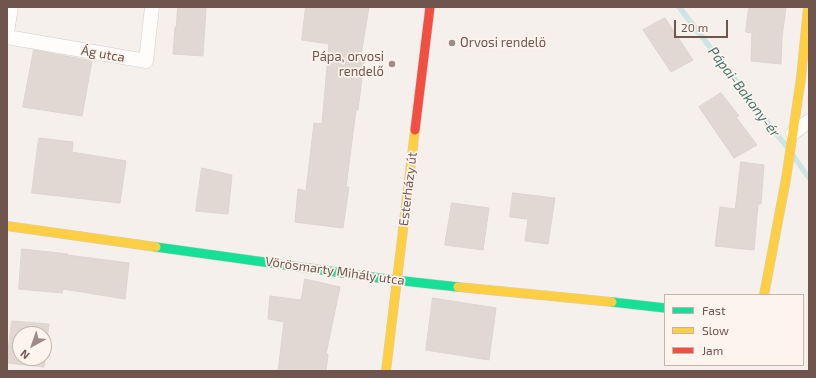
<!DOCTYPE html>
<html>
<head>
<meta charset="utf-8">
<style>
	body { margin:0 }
	#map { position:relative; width:816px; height:378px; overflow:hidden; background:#f5f0ec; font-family:"Exo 2",sans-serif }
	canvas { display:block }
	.frame { position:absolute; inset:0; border:8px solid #70554f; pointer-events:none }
	.legend { position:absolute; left:664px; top:294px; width:140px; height:72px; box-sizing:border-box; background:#fdf4ed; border:1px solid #c5b4ae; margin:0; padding:5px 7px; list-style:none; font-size:12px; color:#70554f }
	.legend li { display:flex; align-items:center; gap:8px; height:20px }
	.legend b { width:20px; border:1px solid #c5b4ae }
	.north { position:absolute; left:12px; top:326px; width:40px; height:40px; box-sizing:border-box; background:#fdf4ed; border:1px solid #c5b4ae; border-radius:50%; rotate:220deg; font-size:11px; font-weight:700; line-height:16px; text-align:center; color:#70554f }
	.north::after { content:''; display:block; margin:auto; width:14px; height:18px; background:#9f8b86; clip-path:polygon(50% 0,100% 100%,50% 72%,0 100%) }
	.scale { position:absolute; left:674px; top:20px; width:54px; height:18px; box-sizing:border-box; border:2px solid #70554f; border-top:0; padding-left:5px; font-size:12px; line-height:14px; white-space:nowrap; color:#70554f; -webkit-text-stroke:3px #fdf4ed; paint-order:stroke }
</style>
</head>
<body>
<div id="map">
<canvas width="816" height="378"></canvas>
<div class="frame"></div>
<ul class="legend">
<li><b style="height:5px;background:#16e098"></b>Fast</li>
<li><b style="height:5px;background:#ffcf43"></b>Slow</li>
<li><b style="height:5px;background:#f24e42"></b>Jam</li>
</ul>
<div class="north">N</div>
<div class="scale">20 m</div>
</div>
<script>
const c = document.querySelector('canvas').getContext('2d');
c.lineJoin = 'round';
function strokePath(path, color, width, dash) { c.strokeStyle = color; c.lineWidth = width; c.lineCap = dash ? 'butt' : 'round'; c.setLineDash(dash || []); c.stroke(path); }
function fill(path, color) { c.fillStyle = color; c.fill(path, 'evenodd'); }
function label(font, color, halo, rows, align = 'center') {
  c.font = font + ' "Exo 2",sans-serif'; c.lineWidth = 3.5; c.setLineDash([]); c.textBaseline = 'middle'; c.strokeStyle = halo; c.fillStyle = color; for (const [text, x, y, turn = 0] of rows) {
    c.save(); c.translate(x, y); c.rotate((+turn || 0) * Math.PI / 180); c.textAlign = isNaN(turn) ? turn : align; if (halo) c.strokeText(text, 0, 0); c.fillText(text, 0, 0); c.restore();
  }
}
const stream = new Path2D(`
	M679 7 786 146
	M794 157 809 178`);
const building = new Path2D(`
	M178 7H206L203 56 173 54 175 27H176Z
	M306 7H369L360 61 364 62 358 110H356L346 187H349L343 228 295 222 298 189 306 191 314 123 322 124 329 44 302 40Z
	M749 7H786L782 37 781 64 751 61 752 33 746 32Z
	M665 18 693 60 671 72 643 30Z
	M34 50 92 61 82 116 23 107Z
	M721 93 739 116 736 117 757 145 734 158 699 107Z
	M39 138 73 142 72 152 126 161 120 203 32 193Z
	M741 162 764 165 761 204H758L754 250 715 246 720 207 735 209Z
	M202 168 232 175 228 214 196 211Z
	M513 193 555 198 548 244 525 241 528 219 510 217Z
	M452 203 489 208 483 250 445 245Z
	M22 249 68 254 67 255 129 263 125 299 63 289 62 293 19 289Z
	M305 279 340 287 326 354H328L326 371H278L284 322 268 319 270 296 301 300Z
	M433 298 496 308 489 360 426 350Z
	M12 321 49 324 44 367 7 363ZM20 334H44V358H20Z`);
const street = new Path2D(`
	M7 32 11 7
	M7 37 146 61 152 7
	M793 133 809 121`);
const fast = new Path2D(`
	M156 247 386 279 458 287
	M612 302 665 308`);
const slow = new Path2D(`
	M7 226 156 247
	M458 287 612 302
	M764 295 786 179 801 78 808 7
	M386 371 415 130`);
const jam = new Path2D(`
	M415 130 430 7`);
const markers = [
	[452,43,4,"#9f8b86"],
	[392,64,4,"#9f8b86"]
];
const poiNames = [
	["Orvosi rendelö",460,43],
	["Pápa, orvosi",384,57,"right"],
	["rendelő",384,72,"right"]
];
const streetNames = [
	["Ág utca",103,54,10],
	["Esterházy út",408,189,-83],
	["Vörösmarty Mihály utca",335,271,8]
];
const waterNames = [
	["Pápai-Bakony-ér",744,92,53]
];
strokePath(stream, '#cee5e3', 5.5);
fill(building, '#e1d8d4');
strokePath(building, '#ddd3cf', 1);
strokePath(street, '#d4cdca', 15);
strokePath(fast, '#d4ccc8', 10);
strokePath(slow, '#d4ccc8', 10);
strokePath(jam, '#d4ccc8', 10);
strokePath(street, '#fefdfc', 14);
strokePath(fast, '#16e098', 9);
strokePath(slow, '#ffcf43', 9);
strokePath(jam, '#f24e42', 9);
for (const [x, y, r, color] of markers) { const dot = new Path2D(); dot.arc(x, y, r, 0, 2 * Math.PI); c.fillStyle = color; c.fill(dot); strokePath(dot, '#fdf4ed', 1.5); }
label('13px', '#70554f', '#fdf4ed', poiNames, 'left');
label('13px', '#70554f', '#fdf4ed', streetNames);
label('italic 14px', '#457372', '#fdf4ed', waterNames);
</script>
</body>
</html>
